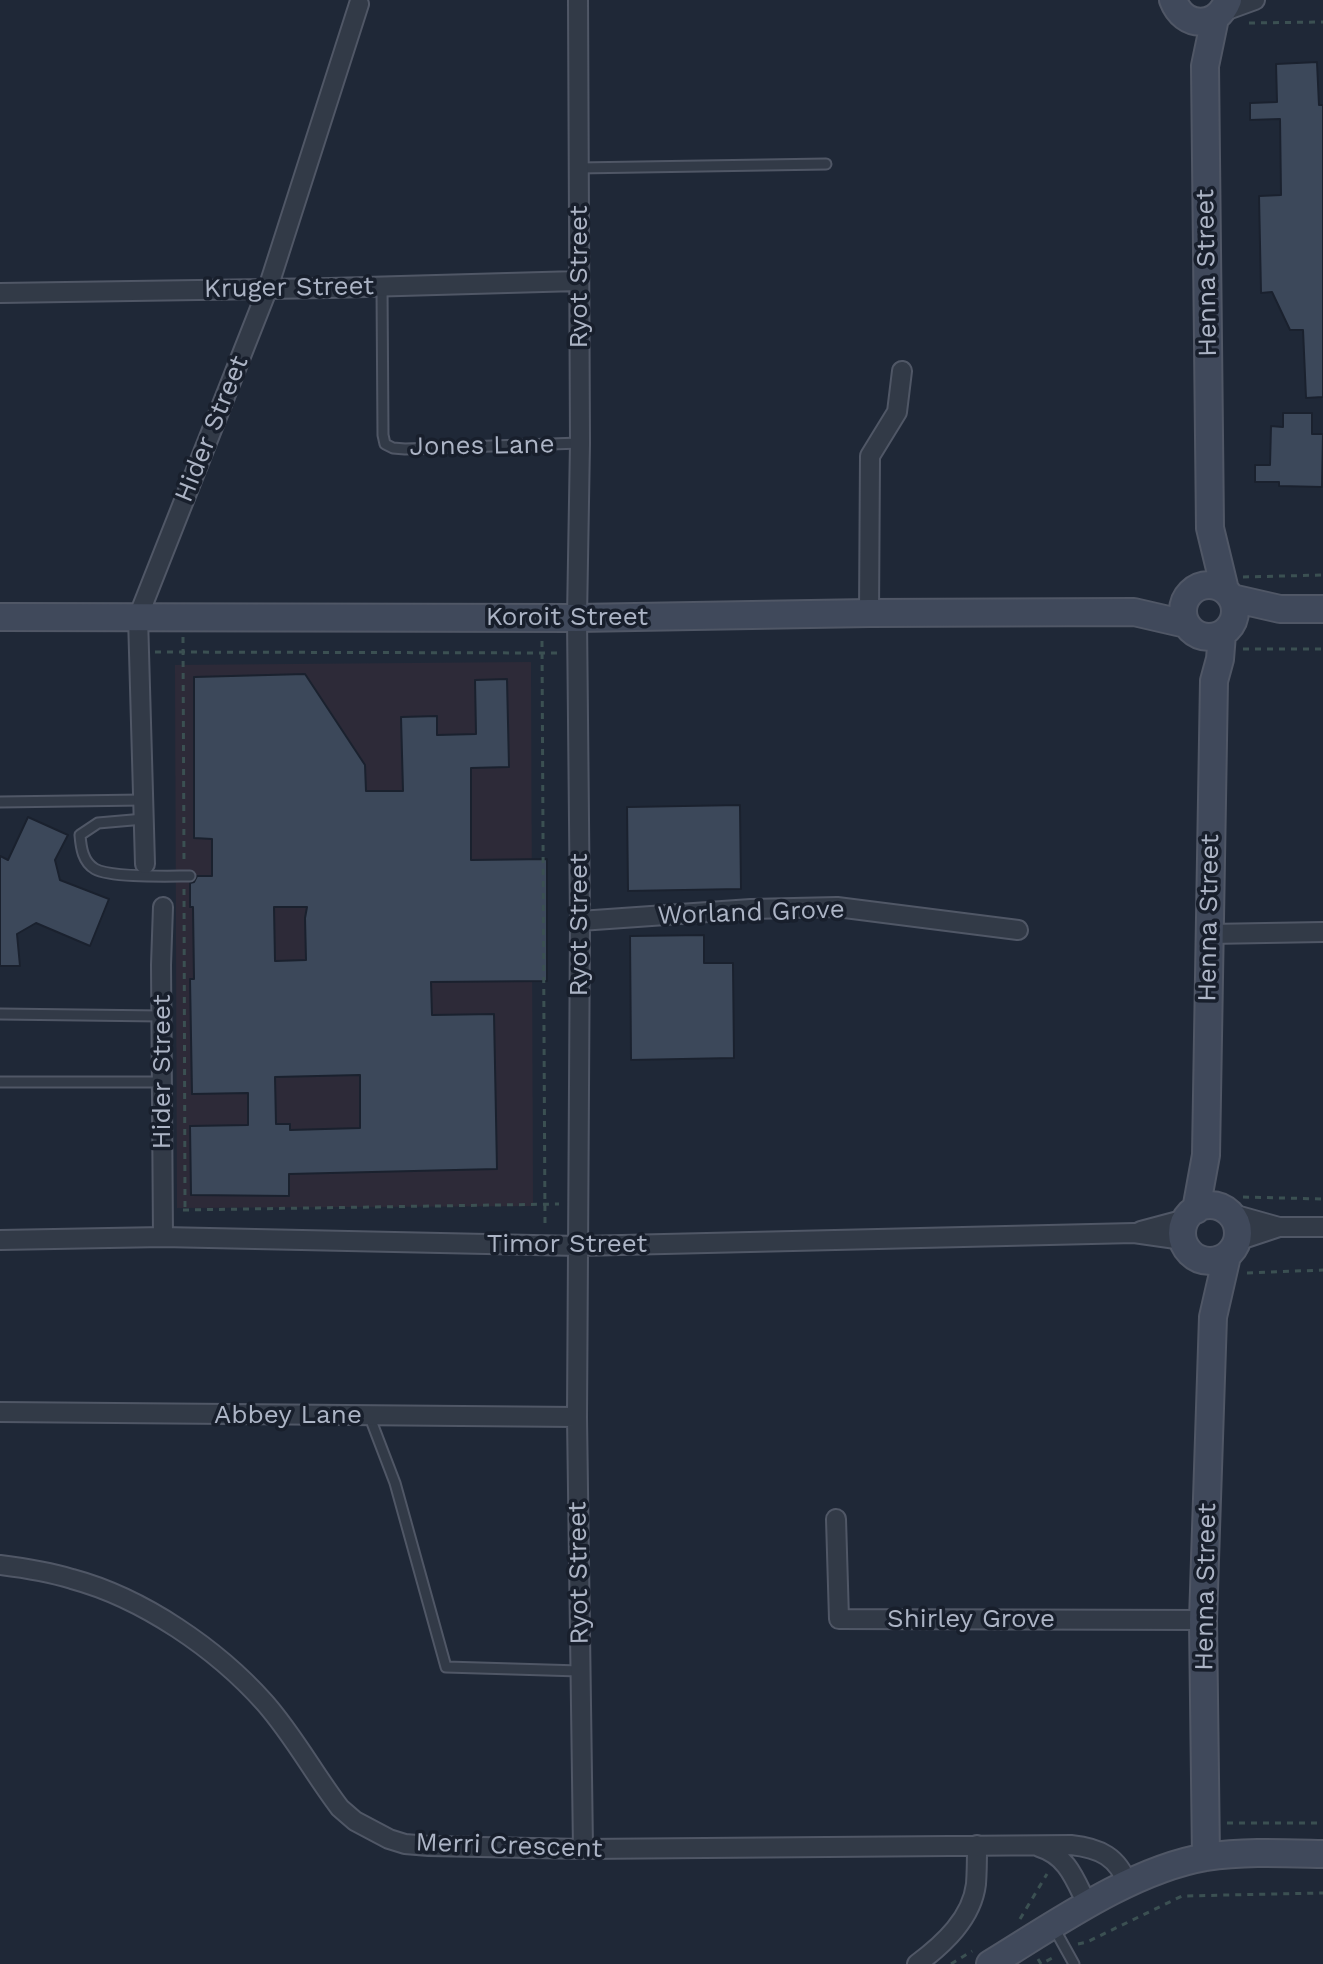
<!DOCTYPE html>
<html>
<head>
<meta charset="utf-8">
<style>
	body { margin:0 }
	canvas { display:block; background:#1f2837 }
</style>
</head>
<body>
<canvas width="1323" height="1964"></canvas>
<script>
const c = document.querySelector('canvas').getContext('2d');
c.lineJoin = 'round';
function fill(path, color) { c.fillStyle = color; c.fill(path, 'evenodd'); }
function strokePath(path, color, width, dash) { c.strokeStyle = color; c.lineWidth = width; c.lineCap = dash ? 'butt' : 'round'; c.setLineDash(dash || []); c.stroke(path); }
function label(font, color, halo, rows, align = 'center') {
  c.font = font + ' "Work Sans",sans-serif'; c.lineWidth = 7; c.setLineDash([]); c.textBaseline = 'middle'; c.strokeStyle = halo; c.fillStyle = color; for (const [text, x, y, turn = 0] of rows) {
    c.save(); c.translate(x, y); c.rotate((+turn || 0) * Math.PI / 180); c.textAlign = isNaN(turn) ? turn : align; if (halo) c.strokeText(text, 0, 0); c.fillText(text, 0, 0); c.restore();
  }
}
const medical = new Path2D(`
	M531 662 533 1206 177 1208 175 665Z`);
const building = new Path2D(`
	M1317 62 1319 105H1323V397L1306 398 1303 330H1290L1272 292 1261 293 1259 196 1281 195 1280 119 1250 120V103L1277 102 1276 64Z
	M1283 413H1312V434H1323L1322 487 1279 486V482H1255V465H1270L1271 426 1283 427Z
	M305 674 365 765 366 791H403L401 717 437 716V735L476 734 475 680 507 679 509 767 471 768V860L547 859V981L431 982 432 1015 494 1014 497 1169 289 1174V1196L191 1195 190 1126 248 1125V1093L192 1094 190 979H194L193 907H190V883L194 882 197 876H212V839L194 838V677ZM274 907H307L305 918 306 960 275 961ZM360 1075V1128L290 1130V1124H276L275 1077Z
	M740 805 741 889 628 891 627 807Z
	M28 817 68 835 55 860 60 880 109 899 90 946 36 923 17 934 20 966H0V856L8 860Z
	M704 935V963H733L734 1058 631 1060 630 936Z`);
const path = new Path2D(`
	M1249 23 1323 22
	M1243 577 1323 575
	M183 637 184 862
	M542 641 545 1226
	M1243 649H1323
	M155 652 559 653
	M184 889 185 1210
	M1243 1197 1323 1199
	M183 1210 559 1204
	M1247 1273 1323 1270
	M1227 1823H1323
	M1020 1919 1047 1874
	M1078 1944 1087 1942 1182 1896 1323 1893
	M1038 1959 1041 1964 1054 1957
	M951 1964 972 1951`);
const lane = new Path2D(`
	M578 168 826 164
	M382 287 383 435 385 444 393 448 405 449 580 443
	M0 802 143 800
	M144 819 98 823 80 835C81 848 83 862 95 869 111 878 170 876 190 876
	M0 1014 161 1016
	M0 1082H162
	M369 1415 395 1483 446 1667 580 1671
	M1054 1928 1074 1964`);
const street = new Path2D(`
	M578 0 580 443 577 618 580 921 577 1417 583 1849
	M1222 12 1255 0
	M0 293 330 288 578 281
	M869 613 870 456 897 412 902 371
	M145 864 138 617 268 288 359 4
	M580 921 751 909 837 907 1018 930
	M1209 934 1323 932
	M1229 1213 1279 1227H1323
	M1141 1231 1186 1219
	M163 1237 161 965 163 907
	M0 1240 163 1237 579 1246 1134 1233 1183 1240
	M1237 1241 1279 1227
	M0 1412 577 1417
	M836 1519 839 1619 1203 1620
	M0 1565C24 1568 49 1572 72 1579 143 1598 217 1649 265 1703 294 1736 314 1774 340 1808L355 1821 389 1839 405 1844 429 1846 583 1849 1071 1845C1100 1848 1118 1857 1128 1885
	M1039 1847C1068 1856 1075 1880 1087 1904
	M917 1964C944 1944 972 1918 976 1884 977 1871 977 1858 977 1845`);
const secondary = new Path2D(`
	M1173 0C1184 29 1217 29 1228 0
	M1215 18 1205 66 1210 528 1225 590
	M1183 611a26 26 0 1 1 52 0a26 26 0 1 1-52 0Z
	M1232 598 1280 609H1323
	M0 617 577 618 869 613 1134 612 1186 624
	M1182 1233a28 28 0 1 1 56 0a28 28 0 1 1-56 0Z
	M1196 1210 1206 1155 1214 681 1220 659 1222 634
	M1206 1857 1203 1620 1213 1317 1227 1256
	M990 1964C1054 1925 1131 1870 1206 1857 1244 1851 1284 1853 1323 1854`);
const streetNames = [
	["Henna Street",1207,273,-91],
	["Ryot Street",579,277,-90],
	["Kruger Street",289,288,-1],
	["Hider Street",212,429,-68],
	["Jones Lane",482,446,-1],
	["Koroit Street",567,617],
	["Worland Grove",751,913,-2],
	["Henna Street",1209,918,-89],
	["Ryot Street",579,925,-90],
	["Hider Street",162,1072,-90],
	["Timor Street",567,1244],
	["Abbey Lane",288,1415],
	["Ryot Street",579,1573,-91],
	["Henna Street",1206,1587,-89],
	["Shirley Grove",971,1619],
	["Merri Crescent",509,1846,2]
];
fill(medical, '#2d2a38');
fill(building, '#3c485a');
strokePath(building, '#1a212e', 2);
strokePath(lane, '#505766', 13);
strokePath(street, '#505766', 22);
strokePath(secondary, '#505766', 30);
strokePath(path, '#3b5052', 3, [6, 6]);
strokePath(lane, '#323a47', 9);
strokePath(street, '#323a47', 18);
strokePath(secondary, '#40495b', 26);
label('26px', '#acb4c5', '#181f2c', streetNames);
</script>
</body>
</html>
